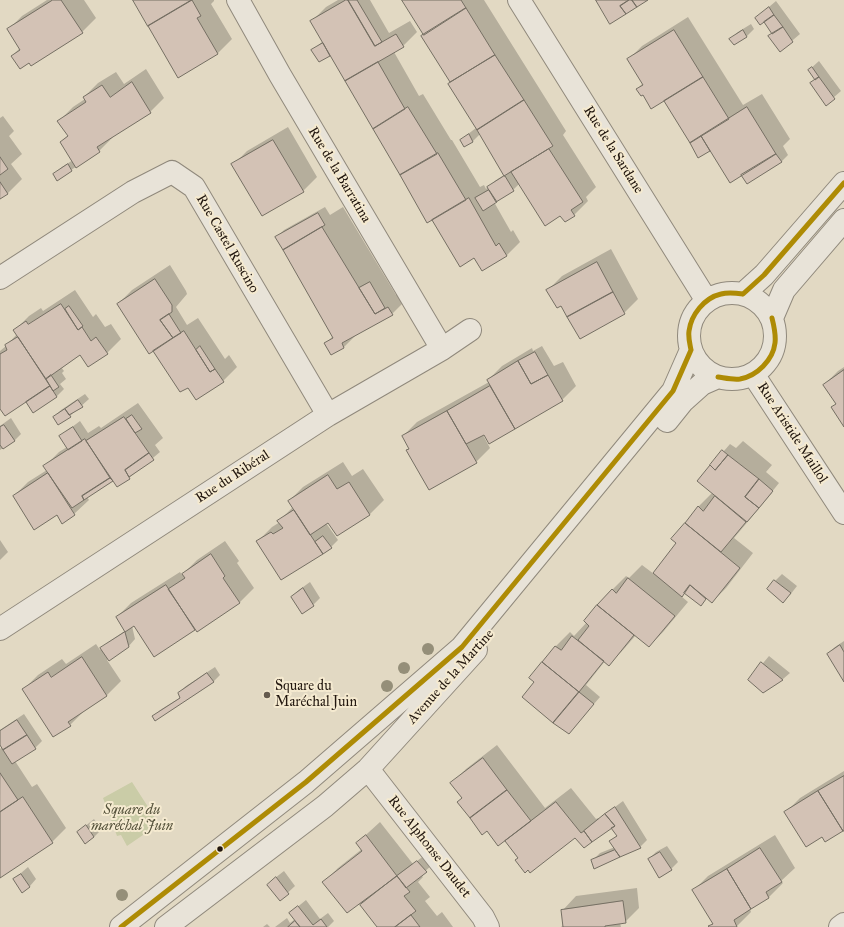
<!DOCTYPE html>
<html>
<head>
<meta charset="utf-8">
<style>
	body { margin:0 }
	canvas { display:block; background:#e2d9c3 }
</style>
</head>
<body>
<canvas width="844" height="927"></canvas>
<script>
const c = document.querySelector('canvas').getContext('2d');
c.lineJoin = 'round';
function fill(path, color) { c.fillStyle = color; c.fill(path, 'evenodd'); }
function strokePath(path, color, width, dash) { c.strokeStyle = color; c.lineWidth = width; c.lineCap = dash ? 'butt' : 'round'; c.setLineDash(dash || []); c.stroke(path); }
function label(font, color, halo, rows, align = 'center') {
  c.font = font + ' "IM FELL Great Primer",serif'; c.lineWidth = 4; c.setLineDash([]); c.textBaseline = 'middle'; c.strokeStyle = halo; c.fillStyle = color; for (const [text, x, y, turn = 0] of rows) {
    c.save(); c.translate(x, y); c.rotate((+turn || 0) * Math.PI / 180); c.textAlign = isNaN(turn) ? turn : align; if (halo) c.strokeText(text, 0, 0); c.fillText(text, 0, 0); c.restore();
  }
}
const green = new Path2D(`
	M132 782 159 824 127 846 121 835 117 836 103 798Z`);
const shadow = new Path2D(`
	M47 0H84L96 18 82 32 29 62 12 56 20 48 8 30 22 16Z
	M134 0H214V1L211 4 232 39 218 53 178 76Z
	M338 0H370L389 33 410 21 417 32 403 46 394 52 419 96 423 94 451 140H452L480 187 484 185 486 189 496 180 504 175 480 134 473 141 464 146 461 141 468 134 476 128 449 84 451 82 422 36 425 34 404 0H484L566 131 563 135 596 187 586 197 588 201 574 215H561L519 184 513 190 494 202 511 232 513 230 520 242 506 256 474 257 433 219 428 221 331 54 320 61 313 50 323 41 312 21 326 7Z
	M776 1 800 34 780 51 773 33 764 21 756 18Z
	M688 17 743 105 762 94 790 139 783 146 788 155 781 162 742 174 710 149 699 156 664 100 643 94 637 89 643 83 628 60 642 46Z
	M751 24 754 29 747 36 734 44 731 39 738 32Z
	M819 61 841 91 826 104 811 83 815 79 809 70Z
	M146 69 164 98 150 112 113 136V137L99 151 58 179 55 174 62 167 73 160 61 142 68 135 59 121 73 107 85 99 84 97 98 83 116 72 124 84Z
	M3 116 14 131 9 136 22 154 11 164 22 179 8 193 0 198V118Z
	M288 127 317 177 303 191 233 165 247 151Z
	M325 207 330 215 343 207 396 295 409 288 412 294 392 314 359 332 344 347 332 354 326 343 333 336 277 237 284 230Z
	M611 249 638 299 624 313 561 305 548 290 562 276Z
	M170 265 186 291 187 294 176 307 187 325 198 318 225 359 229 355 237 367 223 381 188 387 153 350 118 304 132 290Z
	M75 290 93 317 96 314 105 327 111 324 121 339 107 353 81 354 61 367 64 371 62 373 66 379 60 384 64 389 57 396 33 412 26 401 0 407V351L6 346 17 334 15 330 29 316 41 308 43 311Z
	M542 346 554 366 563 362 576 386 562 400 490 442 485 434 483 435 490 448 476 462 407 450 410 448 403 436 417 422 489 382 488 380 502 366 532 348 533 351Z
	M844 367V425L837 403 824 385 838 371Z
	M85 394 89 399 70 416 54 417 61 410Z
	M138 403 163 438 155 445 160 452 129 478 117 486 113 480 87 497 89 500 74 514 62 522 57 514 14 496 28 482 47 470 45 466 59 452 67 447 61 436 68 430 80 421 88 433 99 426 101 428Z
	M11 418 21 434 14 441 0 450V426Z
	M743 441 772 465 766 472 779 483 771 493H772L734 538 753 553 726 588 712 602 707 598 700 605 685 592 681 596 688 602 663 632 649 646 636 635 623 650 609 664 605 661 586 685 600 697 569 733 535 682 530 678 556 646 570 632 574 636 587 622 586 621 612 590 626 576 629 578 642 565 654 574 678 543 673 539 698 507 712 493 698 481 730 444 736 448Z
	M343 462 352 476 363 469 384 500 370 514 338 535 328 522 326 523 338 540 331 547 258 541 272 527 280 522 279 521 293 507 289 501 303 487Z
	M0 540 8 552 0 560Z
	M225 541 239 561 237 563 254 588 240 602 197 630 196 629 154 656 134 625 132 626 135 639 128 647 107 660 121 681 107 695 84 710V711L70 725 54 735 24 689 38 675 62 659 66 664 96 644 100 650 109 642 126 630 117 617 131 603 180 572 182 575 197 560Z
	M782 574 797 586 790 595 775 581Z
	M310 582 320 598 313 605 292 597 299 590Z
	M844 641V680L828 654 835 647Z
	M769 656 790 673 783 679 763 692 749 680Z
	M215 667 220 675 213 682 154 717 160 710 181 697 179 693 186 686Z
	M24 714 42 741 35 748 15 761 32 787 37 784 66 828 52 842 0 876V749L2 747 0 744V730Z
	M497 745 545 808 571 788 596 819 598 818 599 819 623 801 647 840 640 847 595 867 593 860 600 853 615 847 611 841 617 835 612 827 575 836 519 857 506 839 463 797 452 783 466 769Z
	M844 771V830L822 836 786 812 800 798Z
	M94 819 101 830 94 837 85 842 78 832Z
	M380 822 413 864 425 855 433 864 421 875 423 877 418 882 430 897 425 901 437 916 442 912 453 927H378L360 903 324 882 338 868 362 849 357 843Z
	M775 835 795 868 781 881 783 883 769 897 750 909 751 912 736 927H710L713 922 694 890 708 876Z
	M667 846 678 862 671 869 649 859 656 852Z
	M28 867 36 879 30 886 14 879Z
	M284 871 295 886 280 900 275 878Z
	M637 888 639 908 625 922 620 923 621 927H561L564 924 562 911 576 896Z
	M306 900 320 919 328 913 334 921 328 927H275L287 918 290 923 295 919 290 913Z
	M267 924 270 927H263Z`);
const building = new Path2D(`
	M53 0H61L83 33 31 66 29 63 20 69 11 56 20 50 7 29Z
	M133 0H192L148 26Z
	M192 0 201 16 197 18 218 54 178 78 148 26Z
	M346 0H348L375 46 396 34 404 47 345 81 310 21Z
	M348 0H357L382 42 375 46Z
	M402 0H461L466 8 424 35Z
	M596 0H629L620 6 626 14 610 24Z
	M629 0H632L637 7 626 14 620 6Z
	M632 0H648L637 7Z
	M769 7 774 15 760 25 755 18Z
	M466 8 495 55 450 82 421 36Z
	M774 15 783 27 772 34 764 22Z
	M783 27 793 42 780 52 768 36Z
	M674 30 703 77 651 109 643 95 641 96 636 89 643 85 627 59Z
	M743 30 747 37 734 45 729 39Z
	M323 43 330 56 319 62 311 50Z
	M495 55 524 100 477 130 448 84Z
	M378 62 405 109 373 129 345 81Z
	M812 67 819 77 815 80 808 70Z
	M703 77 729 119 690 143 664 101Z
	M819 77 835 99 826 106 810 83Z
	M132 82 151 113 97 147 100 152 76 168 60 142 68 136 57 121 86 102 83 97 102 85 110 97Z
	M524 100 553 146 504 176 477 130Z
	M408 107 437 154 400 175 373 129Z
	M747 107 776 154 730 183 701 136Z
	M469 134 473 142 464 147 460 140Z
	M701 136 710 151 698 158 690 143Z
	M273 140 304 192 262 216 231 164Z
	M549 149 583 202 571 210 575 216 565 222 560 216 545 226 511 172Z
	M438 153 466 200 427 223 400 175Z
	M776 154 782 162 747 184 741 175Z
	M0 157 8 169 0 175Z
	M68 164 72 171 57 181 53 174Z
	M504 176H505L514 191 496 202 487 187Z
	M0 182 8 194 0 199Z
	M489 190 497 202 483 211 475 198Z
	M469 198 496 246 499 243 507 256 482 271 474 258 460 267 432 220Z
	M318 213 325 225 283 250 275 237Z
	M322 227 375 314 388 307 393 315 342 343 344 348 331 355 324 343 333 338 283 250Z
	M597 262 613 292 567 317 561 306 557 308 546 290Z
	M155 279 172 305V312L160 320 173 338 149 354 117 304Z
	M370 282 385 308 375 314 359 288Z
	M613 292 625 314 580 339 567 317Z
	M61 304 78 330 82 327 91 341 96 337 108 354 88 367 80 355 46 379 13 330 26 321 28 324Z
	M69 306 83 326 78 330 65 309Z
	M169 314 181 333 173 338 160 320Z
	M184 331 210 372 215 369 224 382 196 400 188 388 180 392 153 351Z
	M18 337 50 386 5 416 0 409V354L7 350 5 345Z
	M200 346 215 369 210 372 196 350Z
	M535 352 548 375 531 384 518 361Z
	M518 361 531 384 548 375 563 401 515 429 487 380Z
	M844 370V427L831 407 836 404 823 385Z
	M51 375 59 387 53 391 46 379Z
	M50 386 57 397 33 413 26 402Z
	M490 386 515 429 489 444 484 435 466 444 447 411Z
	M78 400 83 407 69 415 65 409Z
	M65 409 71 417 58 425 53 417Z
	M447 411 477 463 429 490 406 450 409 449 402 436Z
	M132 415 142 429 135 433 126 419Z
	M124 417 149 453 125 470 130 479 117 487 86 441Z
	M4 425 15 441 3 449 0 445V427Z
	M73 427 82 441 68 450 59 436Z
	M85 439 110 478 82 496 84 500 72 508 43 466Z
	M722 450 728 455 715 470 710 465Z
	M149 453 154 460 129 477 125 470Z
	M728 455 759 479 745 497 759 508 747 522 697 481 710 465 715 470Z
	M48 473 75 515 62 524 57 515 34 530 13 496Z
	M328 475 337 489 349 482 370 515 337 536 328 523 310 535 288 501Z
	M110 478 113 481 84 500 82 496Z
	M759 479 773 491 759 508 745 497Z
	M715 496 746 522 721 552 685 523 698 506 703 511Z
	M294 510 323 554 281 580 256 541 271 532 273 534 283 528 277 521Z
	M685 523 740 568 712 603 690 585 682 597 653 573 676 543 671 539Z
	M323 536 332 548 323 554 315 542Z
	M211 554 225 576 223 578 240 603 197 632 168 589 185 578 182 574Z
	M628 578 675 616 649 647 597 605 612 589 616 593Z
	M774 580 791 593 783 603 767 589Z
	M166 585 195 630 154 657 134 626 125 632 116 617Z
	M690 585 706 599 701 606 684 593Z
	M303 588 314 606 302 614 291 597Z
	M597 605 634 635 609 666 578 640 589 626 584 621Z
	M125 632 129 647 109 661 100 648Z
	M572 636 604 661 579 692 542 662 555 646 561 650Z
	M840 645 844 652V682L827 654Z
	M82 657 107 696 68 722 71 726 53 737 22 689 48 672 51 677Z
	M542 662 579 692 553 723 522 697 534 682 529 678Z
	M761 662 783 680 763 693 748 680Z
	M207 673 214 682 155 721 152 716 180 698 178 693Z
	M579 692 594 704 569 734 553 723Z
	M17 720 27 735 3 750 0 745V731Z
	M27 735 36 749 12 764 3 750Z
	M483 758 507 790 470 818 457 802 462 798 450 783Z
	M0 773 18 800 0 812Z
	M844 776V831H843L818 791Z
	M507 790 531 821 498 846 487 831 482 835 470 818Z
	M818 791 843 831 825 842 822 837 806 847 784 812Z
	M23 797 53 843 0 878V812Z
	M556 802 581 833 584 831 592 842 584 848 575 838 530 873 528 870 525 873 515 860 518 858 505 841Z
	M615 807 641 848 620 857 609 841 617 836 611 828 615 826 605 814Z
	M605 814 615 826 592 842 584 831Z
	M86 825 94 837 85 844 77 832Z
	M366 835 397 876 347 913 322 882 362 851 356 843Z
	M760 848 782 882 766 892 769 898 751 909 727 869Z
	M615 850 620 857 594 869 591 860Z
	M660 852 672 870 659 878 648 859Z
	M417 861 427 872 406 888 397 876Z
	M727 869 751 909 734 920 737 927H709L708 926 713 924 692 890Z
	M21 874 30 887 22 893 13 879Z
	M397 876 410 892 404 896 416 911 395 927H377L360 905Z
	M276 877 289 894 280 901 267 885Z
	M623 901 626 923 605 926V927H563L561 910Z
	M298 906 313 925 321 919 327 927H300L289 913Z
	M411 915 420 927H395Z
	M295 921 300 927H288Z`);
const street = new Path2D(`
	M238 0 280 75 442 349
	M519 0 707 301
	M0 278 133 192 172 172 194 187 328 415
	M689 336a43 43 0 1 1 86 0a43 43 0 1 1-86 0Z
	M743 294 764 275 844 183
	M772 318 784 290 844 220
	M753 374 844 513
	M667 421 683 401 702 384 718 377
	M0 629 328 415 442 349 470 330
	M368 769 483 917 488 927
	M121 927 306 782 462 647 673 391 691 350
	M166 927 325 806 368 769 476 650
	M840 927 844 924`);
const bus1 = new Path2D(`
	M743 294 764 275 844 183
	M691 350C690 344 688 338 689 331 691 315 704 298 721 294 728 292 736 293 743 294
	M718 377C725 378 733 380 740 379 757 376 773 360 775 343 776 335 774 326 772 318
	M121 927 306 782 462 647 673 391 691 350`);
const trees = [
	[428,649],
	[404,668],
	[387,686],
	[122,895]
];
const markers = [
	[267,695,4,"#655b4e"],
	[220,849,3.5,"#22170f"]
];
const streetNames = [
	["Rue de la Sardane",613,150,58],
	["Rue de la Barratina",339,175,59],
	["Rue Castel Ruscino",227,244,60],
	["Rue Aristide Maillol",792,433,57],
	["Rue du Ribéral",233,477,-33],
	["Avenue de la Martine",451,677,-48],
	["Rue Alphonse Daudet",429,847,52]
];
const poiNames = [
	["Square du",275,687],
	["Maréchal Juin",275,703]
];
const parkNames = [
	["Square du",132,811],
	["maréchal Juin",132,827]
];
fill(green, '#cacca7');
fill(shadow, '#0003');
fill(building, '#d3c2b5');
strokePath(building, '#756f63', 1);
strokePath(street, '#90897c', 24);
strokePath(street, '#e8e3d8', 22);
strokePath(bus1, '#ae8b05', 5);
c.fillStyle = '#958f79';
for (const [x, y] of trees) { c.beginPath(); c.arc(x, y, 6, 0, 2 * Math.PI); c.fill(); }
for (const [x, y, r, color] of markers) { const dot = new Path2D(); dot.arc(x, y, r, 0, 2 * Math.PI); c.fillStyle = color; c.fill(dot); strokePath(dot, '#f5ead0', 1.5); }
label('14px', '#22170f', '#f5ead0', streetNames);
label('14px', '#22170f', '#f5ead0', poiNames, 'left');
label('italic 14px', '#56533c', '#f5ead0', parkNames);
</script>
</body>
</html>
